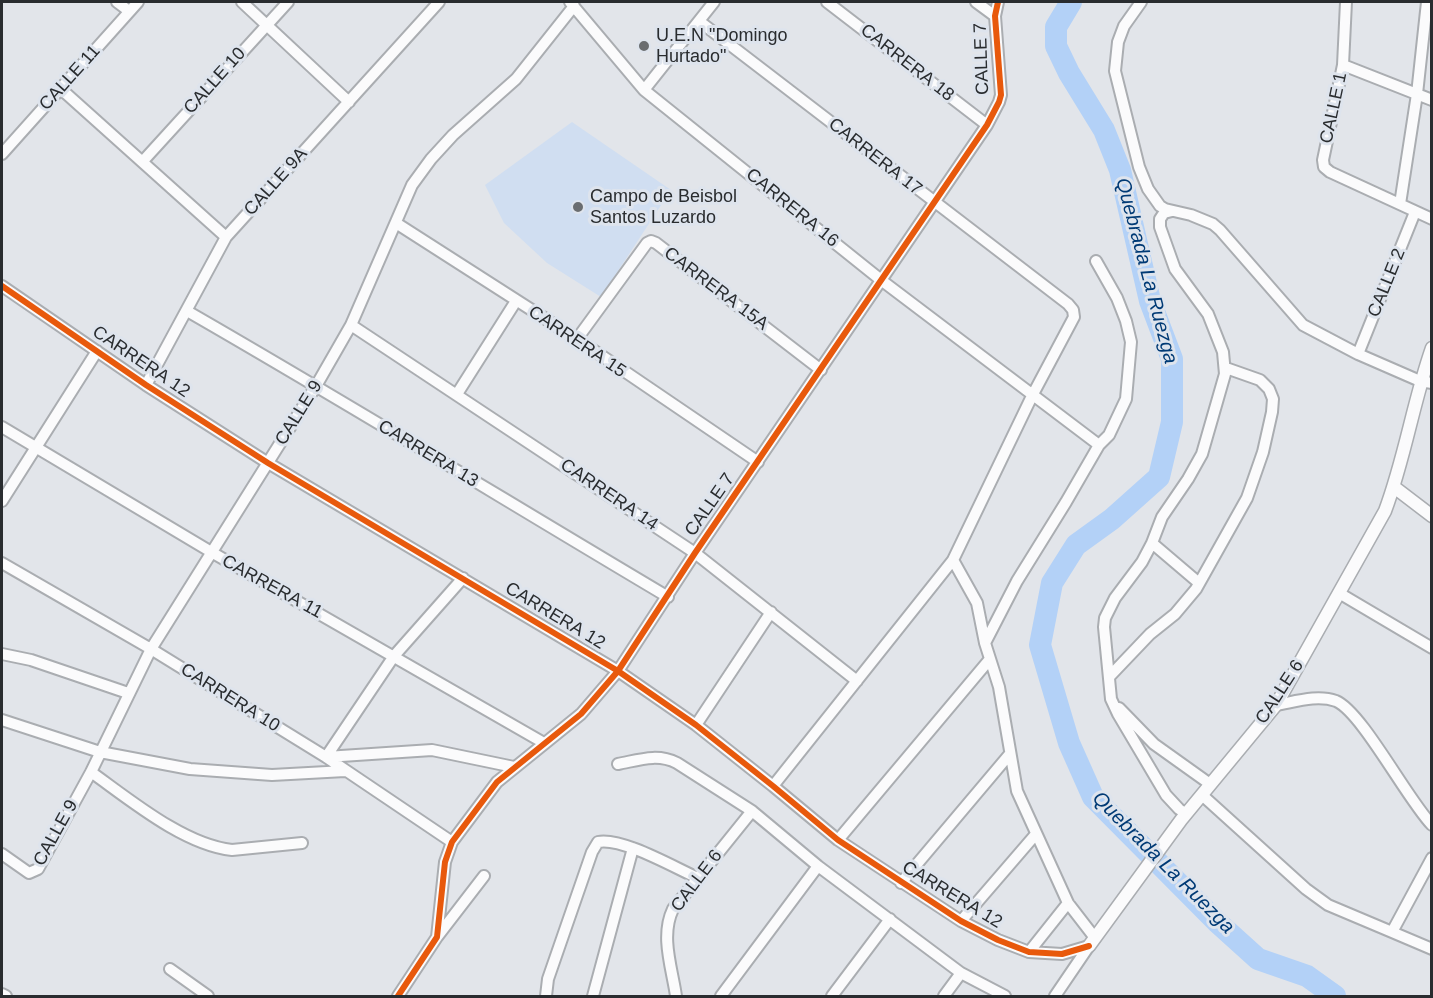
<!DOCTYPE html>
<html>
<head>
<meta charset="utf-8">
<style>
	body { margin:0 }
	#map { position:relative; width:1433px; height:998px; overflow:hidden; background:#e2e5ea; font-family:Arial,sans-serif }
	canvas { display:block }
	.frame { position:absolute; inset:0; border:3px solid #292c2f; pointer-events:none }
</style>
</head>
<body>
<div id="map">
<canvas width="1433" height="998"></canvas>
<div class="frame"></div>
</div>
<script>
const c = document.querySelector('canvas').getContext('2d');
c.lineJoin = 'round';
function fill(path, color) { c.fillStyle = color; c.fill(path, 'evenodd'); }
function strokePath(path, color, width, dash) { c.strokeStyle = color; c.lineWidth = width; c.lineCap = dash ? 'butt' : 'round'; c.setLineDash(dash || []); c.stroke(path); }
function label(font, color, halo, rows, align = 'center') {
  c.font = font + ' Arial,sans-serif'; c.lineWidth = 6; c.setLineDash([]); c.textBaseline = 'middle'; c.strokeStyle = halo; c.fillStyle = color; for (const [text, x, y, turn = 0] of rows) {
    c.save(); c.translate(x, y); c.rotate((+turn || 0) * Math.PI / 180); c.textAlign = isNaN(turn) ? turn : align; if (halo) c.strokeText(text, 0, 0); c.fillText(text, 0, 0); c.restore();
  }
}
const green = new Path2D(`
	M572 122 671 190 601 297 547 263 504 223 485 185Z`);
const river = new Path2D(`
	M1071 2 1056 27V46L1069 73 1104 130 1120 170 1150 301 1172 359V422L1159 477 1112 519 1076 545 1052 583 1040 645 1069 743 1093 797 1217 922 1258 959 1307 976 1335 996`);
const minor = new Path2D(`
	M117 2 129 11
	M242 2 349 102
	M570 2 644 90 881 280 1099 445 1066 502 1017 581 985 643
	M827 2 987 125
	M976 2 995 16
	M1141 2 1124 26 1118 42 1115 71 1139 167 1148 189 1160 206 1165 209 1191 215 1213 224 1220 230 1303 325 1358 354 1420 381 1432 383
	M1346 2 1343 65 1323 160 1324 167 1330 172 1432 219
	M699 21 1068 304 1073 310 1074 317 1032 396 953 560 773 786
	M1343 65 1432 100
	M61 89 226 237
	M644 90 714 2
	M2 154 138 2
	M143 161 288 2
	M1400 204 1417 94 1427 2
	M1172 211 1164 213 1160 219V227L1175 269 1208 314 1223 352 1225 374 1202 454 1188 479 1162 517 1152 543 1142 562 1115 598 1105 618 1104 627 1111 699 1118 714 1166 795 1179 809 1186 814
	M396 223 577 339 758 462
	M1096 261 1117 298 1126 321 1131 342 1126 399 1109 435 1099 445
	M2 286 146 385 268 463 618 671 696 725 773 786 838 840 961 921 998 940 1029 952 1062 954 1089 946
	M187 311C349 404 508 502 668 597
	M351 325 695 553 857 681
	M577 339 647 243 651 241 656 243 821 370
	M1358 354 1415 212
	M146 385 226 237 439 2
	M457 394 516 301
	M2 427 213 553 544 743
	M2 501 97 351
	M1152 543 1199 583
	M953 560 977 603 985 643 999 687 1017 791 1068 903 1095 938
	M2 563 151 649 326 757 452 842
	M1339 593 1432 648
	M2 654 31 660 128 693
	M1109 677 1150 634 1175 614 1196 589 1247 498 1263 452 1272 412 1273 399 1269 389 1260 380 1226 368
	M1276 705C1294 702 1317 694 1336 701 1362 712 1407 799 1432 825
	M1119 708 1154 744 1210 784
	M2 720 100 752 190 769 272 775 345 771
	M696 725 771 612
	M326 757 394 656 463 578
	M326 757 432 750 514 767
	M618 764C639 760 657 753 677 763L752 811 818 866 961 973 1005 996
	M91 772C129 799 184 845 232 850L302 843
	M1202 795 1306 889 1328 905 1392 932 1432 858
	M838 840 990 659
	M2 854 29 873 38 869 91 772 151 649 316 386 351 325 412 185 431 159 453 135 516 79 574 6
	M901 883 1009 755
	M961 921 1036 834
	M1392 932 1432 949
	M437 937 484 876
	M1029 952 1068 903
	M170 969 208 996
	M2 994 6 996
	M398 996 437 937 445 862 452 842 497 782 581 714 618 671 695 553 987 125 999 102 1001 95 995 16 998 2
	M546 996 548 979 592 852 598 842C622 837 675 868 698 878
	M593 996 633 848
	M676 996C672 968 660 936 673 909L752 811
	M721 996 818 866
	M832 996 890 919
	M944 996 961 973
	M1055 996 1089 946`);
const tertiary = new Path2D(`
	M1394 487 1432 516
	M1089 946 1181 820 1276 705 1385 511C1405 458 1413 402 1432 348`);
const cycleway = new Path2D(`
	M2 286 146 385 268 463 618 671 696 725 773 786 838 840 961 921 998 940 1029 952 1062 954 1089 946
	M398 996 437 937 445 862 452 842 497 782 581 714 618 671 695 553 987 125 999 102 1001 95 995 16 998 2`);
const markers = [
	[644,46,6,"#6a6d70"],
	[578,207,6,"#6a6d70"]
];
const poiNames = [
	["U.E.N \"Domingo",656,36],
	["Hurtado\"",656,57],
	["Campo de Beisbol",590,197],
	["Santos Luzardo",590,218]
];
const streetNames = [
	["CALLE 7",982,59,-92],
	["CARRERA 18",907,63,38],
	["CALLE 11",70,78,-48],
	["CALLE 10",215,81,-48],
	["CALLE 1",1334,108,-78],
	["CARRERA 17",875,157,38],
	["CALLE 9A",276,182,-48],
	["CARRERA 16",792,208,39],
	["CALLE 2",1387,283,-68],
	["CARRERA 15A",716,289,37],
	["CARRERA 15",577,342,34],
	["CARRERA 12",141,362,34],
	["CALLE 9",299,413,-58],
	["CARRERA 13",428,454,31],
	["CARRERA 14",609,495,34],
	["CALLE 7",710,505,-55],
	["CARRERA 11",272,587,29],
	["CARRERA 12",555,616,31],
	["CALLE 6",1280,692,-57],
	["CARRERA 10",230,698,32],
	["CALLE 9",56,833,-61],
	["CALLE 6",697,881,-53],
	["CARRERA 12",952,895,31]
];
const waterNames = [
	["Quebrada La Ruezga",1146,271,75],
	["Quebrada La Ruezga",1163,863,45]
];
fill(green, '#d0def1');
strokePath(river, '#b3d1f7', 22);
strokePath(minor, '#aaadb1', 14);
strokePath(tertiary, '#aaadb1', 15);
strokePath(minor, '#fbfbfc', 10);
strokePath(tertiary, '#fbfbfc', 12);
strokePath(cycleway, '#e8590c', 6);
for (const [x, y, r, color] of markers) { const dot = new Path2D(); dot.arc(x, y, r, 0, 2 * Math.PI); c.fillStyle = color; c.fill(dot); strokePath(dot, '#dee4ed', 2); }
label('18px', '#292c2f', '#dee4ed', poiNames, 'left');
label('18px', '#292c2f', '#dee4ed', streetNames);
label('italic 20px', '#003a75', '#dee4ed', waterNames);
</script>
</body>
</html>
